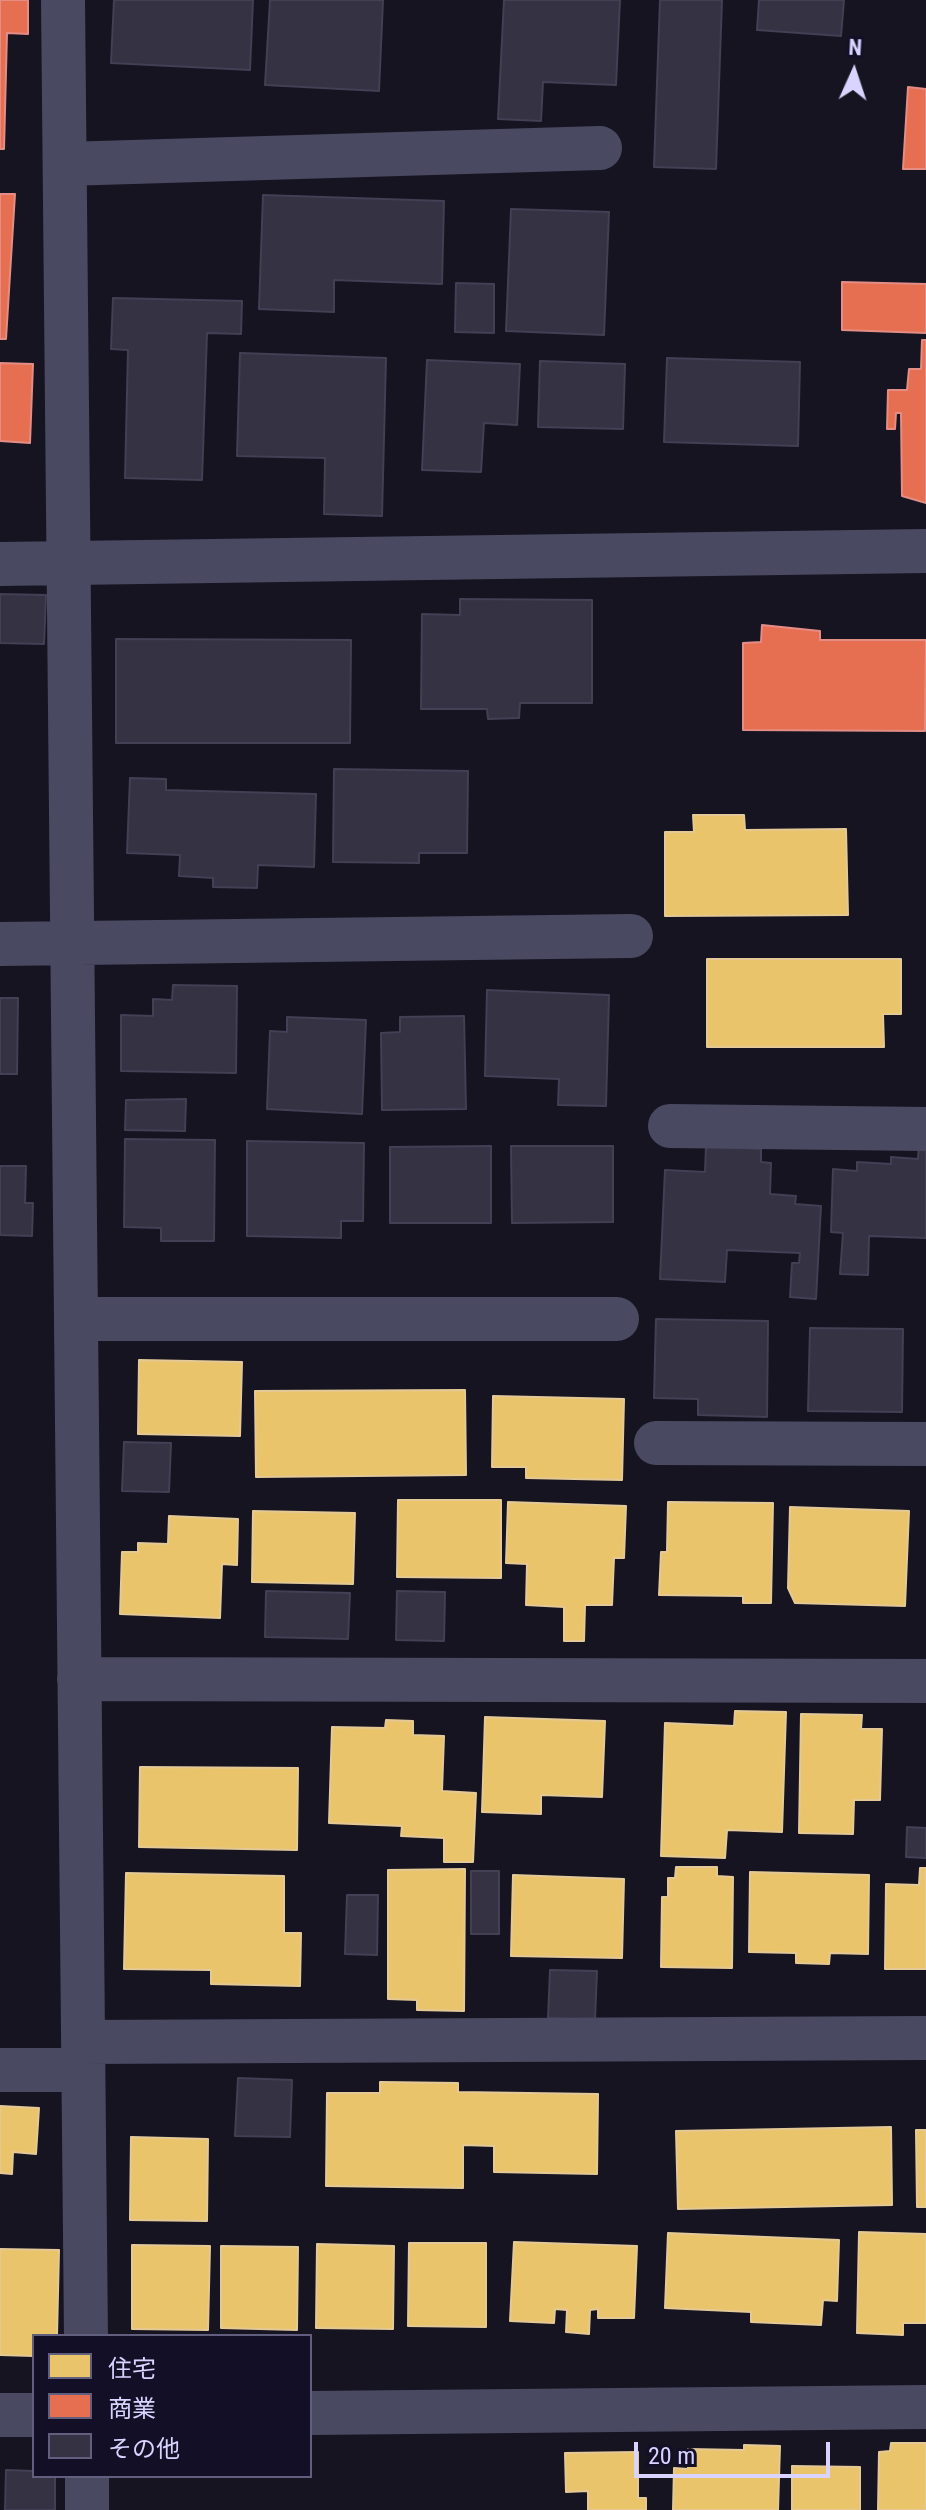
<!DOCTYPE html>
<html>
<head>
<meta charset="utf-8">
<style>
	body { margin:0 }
	#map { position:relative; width:926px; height:2510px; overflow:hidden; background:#161421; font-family:"Roboto Condensed","Noto Sans JP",sans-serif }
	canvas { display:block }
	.legend { position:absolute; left:32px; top:2334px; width:280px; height:144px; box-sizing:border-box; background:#130f26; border:2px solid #625e7d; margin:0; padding:10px 14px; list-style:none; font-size:24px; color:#d9d4ff }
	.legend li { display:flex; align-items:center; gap:16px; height:40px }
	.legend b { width:40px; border:2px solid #625e7d }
	.north { position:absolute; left:814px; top:32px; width:80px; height:80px; -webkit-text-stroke:6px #130f26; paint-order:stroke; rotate:3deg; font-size:22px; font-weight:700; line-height:32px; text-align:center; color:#d9d4ff }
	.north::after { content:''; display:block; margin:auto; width:28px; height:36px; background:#d9d4ff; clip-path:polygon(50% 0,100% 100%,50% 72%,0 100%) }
	.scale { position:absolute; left:634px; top:2442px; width:196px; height:36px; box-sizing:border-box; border:4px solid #d9d4ff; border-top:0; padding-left:10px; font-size:24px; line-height:28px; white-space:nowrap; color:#d9d4ff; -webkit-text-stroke:6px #130f26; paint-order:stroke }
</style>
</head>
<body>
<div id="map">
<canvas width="926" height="2510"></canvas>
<ul class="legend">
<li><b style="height:22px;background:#e9c46a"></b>住宅</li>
<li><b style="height:22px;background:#e76f51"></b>商業</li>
<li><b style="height:22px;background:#343243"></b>その他</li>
</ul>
<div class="north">N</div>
<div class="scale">20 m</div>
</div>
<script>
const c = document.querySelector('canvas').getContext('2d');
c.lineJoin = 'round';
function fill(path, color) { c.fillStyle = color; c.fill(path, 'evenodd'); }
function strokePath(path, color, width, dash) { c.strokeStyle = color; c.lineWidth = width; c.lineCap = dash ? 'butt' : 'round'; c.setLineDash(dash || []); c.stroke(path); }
const homes = new Path2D(`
	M693 815H744L745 830 846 829 848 915 665 916V832H694Z
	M707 959H901V1014H883L884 1047H707Z
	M139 1360 242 1362 240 1436 138 1434Z
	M465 1390 466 1475 256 1477 255 1391Z
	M493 1396 624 1399 622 1480 526 1478V1467H492Z
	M398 1500H501V1578L397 1577Z
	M508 1502 626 1506 624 1558H614L612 1605H585L584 1641H564V1607L526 1605 527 1564 506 1563Z
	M668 1502 773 1503 771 1603H743V1596L659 1595 661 1552H667Z
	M790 1507 909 1511 905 1606 795 1603 788 1588Z
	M253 1511 355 1513 353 1584 252 1582Z
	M169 1516 238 1519 237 1565 222 1564 220 1618 120 1614 122 1552H138V1543L168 1544Z
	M735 1711 786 1712 782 1832 727 1830 725 1858 661 1856 665 1723 734 1726Z
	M801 1714 862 1715 861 1729H882L880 1800H854L853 1834 799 1833Z
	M485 1717 605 1721 602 1797 541 1795V1814L482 1812Z
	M386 1720 413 1721V1735L444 1736 442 1791 476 1793 473 1862H444V1838L401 1836 402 1826 329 1823 332 1727 385 1728Z
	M140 1767 298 1768 297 1850 139 1847Z
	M676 1867H717V1876L733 1877 732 1968 661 1967 662 1897H668V1878H675Z
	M920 1868H926V1969H885L886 1884 919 1885Z
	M465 1869 464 2011 417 2010V2000L388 1999V1870Z
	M750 1872 869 1875 868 1954 830 1953 829 1964 796 1963V1953L749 1952Z
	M126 1873 284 1876V1933H301L300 1986 211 1984V1970L124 1969Z
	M513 1875 624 1879 622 1958 511 1956Z
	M380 2082 458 2083V2092L598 2094 597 2174 494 2172V2146L463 2145V2188L326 2186 327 2093H380Z
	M0 2106 39 2108 36 2154 13 2152 12 2174 0 2173Z
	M891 2127 892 2205 678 2209 676 2131Z
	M916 2130H926V2207H917Z
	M131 2137 208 2139 207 2221 130 2220Z
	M859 2232 926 2234V2323H903V2335L857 2333Z
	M668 2233 839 2240 837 2301 823 2300 821 2325 751 2322V2312L665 2308Z
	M514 2242 637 2246 634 2318H598V2309L590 2310 589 2334 566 2332 567 2310 555 2309 554 2323 510 2321Z
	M409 2243H486V2327L408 2326Z
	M317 2244 394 2246 393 2329 316 2328Z
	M132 2245 210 2246 208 2330 132 2329Z
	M221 2246 298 2247 297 2330 221 2328Z
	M0 2249 59 2250 57 2336H34V2356L0 2355Z
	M891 2443H926V2510H878L879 2452 890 2451Z
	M744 2445 780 2446 778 2510H673L674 2468 688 2469V2449L744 2450Z
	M638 2452V2498H646V2510H588V2491L566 2492 565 2453Z
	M792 2466 860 2467V2510H792Z`);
const shops = new Path2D(`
	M0 0H28V34L7 33 4 149H0Z
	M908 87 926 89V169H903Z
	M0 194H15L6 339H0Z
	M842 282 926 284V333L842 330Z
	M922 340H926V503L902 496 901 413H896L895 429H887L888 390H907L909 369H921Z
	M0 363 33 364 30 443 0 441Z
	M762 625 820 631V640H926L925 731 743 730V643L761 642Z`);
const building = new Path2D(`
	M114 0H253L250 70 111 63Z
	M270 0H383L379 91 265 85Z
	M504 0H620L616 85 543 82 541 121 498 119Z
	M660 0H722L716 169 654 167Z
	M759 0H844L841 36 757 30Z
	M263 195 444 201 442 284 334 280V312L259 309Z
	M511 209 609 212 604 335 506 331Z
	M456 283 494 284V333L455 332Z
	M113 298 242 301 241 334 207 333 202 480 125 478 128 350 111 349Z
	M240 353 386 358 382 516 324 514 325 458 237 456Z
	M667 358 800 362 798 446 664 442Z
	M427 360 520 364 517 425 484 423 481 472 422 470Z
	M540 361 625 364 623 429 538 427Z
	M0 594 46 595 44 644 0 643Z
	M460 599 592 600V703H520L519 718 488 719 487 709H421L422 614 460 615Z
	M116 639 351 640 350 743H116Z
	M334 769 468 771 467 853H419V863L333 862Z
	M130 778 166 779V790L316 794 314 867 258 865 257 888 213 887V878L179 876 180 855 127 853Z
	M173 985 237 986 236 1073 121 1071V1015L153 1016V999L172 1000Z
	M487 990 609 995 606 1106 558 1105 559 1079 485 1076Z
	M0 998H18L17 1074H0Z
	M464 1016 466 1109 382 1110 381 1033 400 1032V1017Z
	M287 1017 366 1020 362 1114 267 1109 270 1031 287 1032Z
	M186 1099 185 1131 125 1130 126 1100Z
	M125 1139 215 1140 214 1241H161V1228L124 1227Z
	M247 1141 364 1143 363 1221H341V1238L247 1236Z
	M919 1142 926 1143V1238L869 1236 868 1275 840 1274 843 1233 831 1232 833 1169 857 1171V1162L891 1164V1157L918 1159Z
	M491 1146V1223H390V1147Z
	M511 1146H613V1222L512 1223Z
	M706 1146 761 1149V1162L771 1163 770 1194 796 1196 795 1204 821 1206 816 1299 790 1297 792 1263H799L800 1253 727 1250 725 1282 660 1279 665 1170 705 1172Z
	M0 1166H26L25 1203H33L32 1236 0 1235Z
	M656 1319 768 1321 767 1417 698 1415V1399L654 1398Z
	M810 1328 903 1329 902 1412 808 1411Z
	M124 1442 171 1443 169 1492 122 1491Z
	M266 1591 350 1593 348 1639 265 1637Z
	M397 1591 445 1592 444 1641 396 1640Z
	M907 1827 926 1828V1858L906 1857Z
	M471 1871H499V1934H471Z
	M347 1895H378L377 1955 345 1954Z
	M550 1970 597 1971 595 2020 548 2018Z
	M238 2078 292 2080 290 2137 235 2136Z
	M6 2470 34 2471V2476H55V2510H5Z`);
const street = new Path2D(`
	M63 0 86 2336
	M65 164 600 148
	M0 564 926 551
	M0 944 631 936
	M670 1126 926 1129
	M76 1319H617
	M656 1443 926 1444
	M79 1679 926 1681
	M83 2042 926 2038
	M0 2070H83
	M310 2413 926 2407
	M0 2415H34
	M87 2476V2510`);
fill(homes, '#e9c46a');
strokePath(homes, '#e4c997', 2);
fill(shops, '#e76f51');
strokePath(shops, '#e38d85', 2);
fill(building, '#343243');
strokePath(building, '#433f54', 2);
strokePath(street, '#4a4962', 44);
</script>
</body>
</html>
